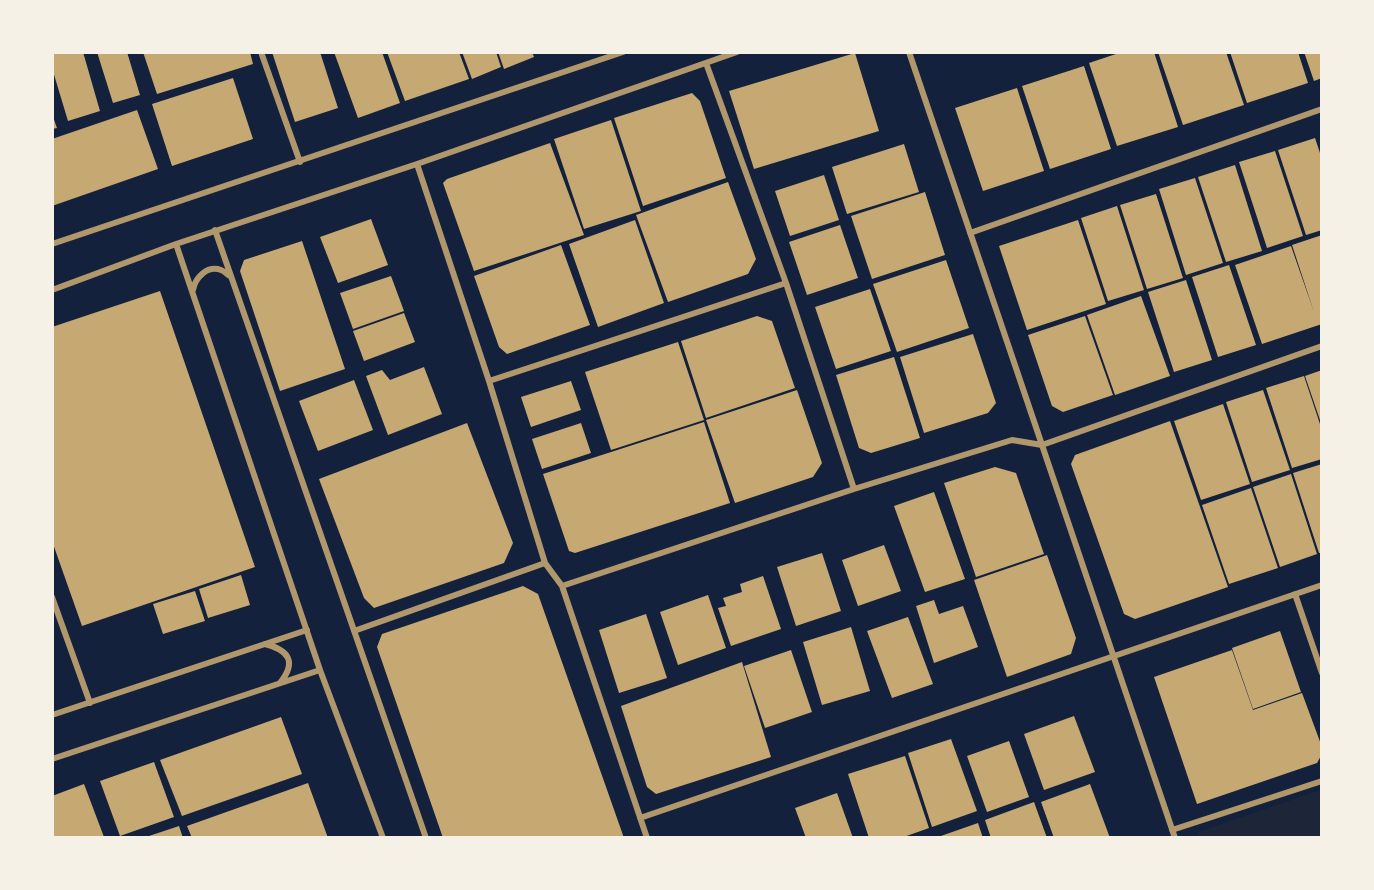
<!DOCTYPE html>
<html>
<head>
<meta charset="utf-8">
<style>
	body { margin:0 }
	#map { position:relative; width:1374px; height:890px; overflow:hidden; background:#14213d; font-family:Inter,sans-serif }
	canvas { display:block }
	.frame { position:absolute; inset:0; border:54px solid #f6f1e7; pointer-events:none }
</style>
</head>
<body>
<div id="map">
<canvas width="1374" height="890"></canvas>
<div class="frame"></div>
</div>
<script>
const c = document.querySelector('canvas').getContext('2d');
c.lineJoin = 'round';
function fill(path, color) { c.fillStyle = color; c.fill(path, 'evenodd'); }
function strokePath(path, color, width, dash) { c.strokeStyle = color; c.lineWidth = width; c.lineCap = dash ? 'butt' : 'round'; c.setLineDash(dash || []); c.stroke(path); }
const green = new Path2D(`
	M1321 790V837H1200L1198 832Z`);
const building = new Path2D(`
	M52 52H83L100 111 68 121 52 68Z
	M97 52H127L140 95 113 103Z
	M143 52H250L253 64 157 94Z
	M272 52H320L338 108 295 122Z
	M334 52H382L400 103 358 118Z
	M387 52H459L469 79 405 101Z
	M462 52H496L501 67 472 79Z
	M498 52H532L534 57 504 69Z
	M1122 52H1154L1178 127 1117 146 1089 63Z
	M1158 52H1226L1244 105 1183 125Z
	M1230 52H1298L1308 83 1247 103Z
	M1304 52H1322V78L1314 81Z
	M855 53 879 131 754 169 729 91Z
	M1084 66 1111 149 1050 169 1022 86Z
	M233 78 253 139 172 166 152 104Z
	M1017 88 1044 171 983 191 955 108Z
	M692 93 700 101 726 178 643 206 614 118Z
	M137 110 158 169 52 206V139Z
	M52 114 57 128 52 129Z
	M611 120 641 211 584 229 554 139Z
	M1315 138 1322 159V230L1306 235 1278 150Z
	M550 143 584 235 474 271 443 183 447 179Z
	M904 144 919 192 847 214 832 167Z
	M1275 151 1303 236 1267 248 1239 162Z
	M1235 165 1262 251 1226 262 1198 177Z
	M824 175 839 220 790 236 775 191Z
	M1195 178 1223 263 1186 275 1159 189Z
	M728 182 756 259 748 274 668 302 636 215Z
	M925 192 945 255 872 279 851 216Z
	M1156 194 1183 278 1147 289 1120 205Z
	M1117 206 1144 290 1108 301 1081 218Z
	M371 219 388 265 338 283 320 237Z
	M635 220 664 303 598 327 569 244Z
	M1078 220 1106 304 1027 330 999 246Z
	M840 225 858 278 807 295 789 242Z
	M1322 235V324L1262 344 1235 265 1291 246 1314 312 1292 245Z
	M302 241 345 369 280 391 240 271 244 260Z
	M561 245 590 325 507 354 499 347 474 276Z
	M946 260 969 328 897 352 873 284Z
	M1229 265 1256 345 1218 357 1192 277Z
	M391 276 404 311 353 329 340 293Z
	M1186 280 1212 360 1174 372 1148 292Z
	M870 289 891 351 836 369 815 307Z
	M160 291 255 567 82 626 52 541V327Z
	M1141 296 1170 376 1115 395 1087 315Z
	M404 313 415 342 364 361 353 331Z
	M757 316 772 321 795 388 706 418 681 341Z
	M1085 316 1113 395 1063 412 1052 406 1028 335Z
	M973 334 996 403 988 413 924 433 900 357Z
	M678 342 704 420 611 450 585 372Z
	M894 357 920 438 871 453 859 448 836 375Z
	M424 367 442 414 388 435 366 376 382 370 390 380Z
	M1322 370V423H1321L1305 376Z
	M1304 376 1322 430V459L1292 468 1266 388Z
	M354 380 373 430 318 451 299 401Z
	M571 381 581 410 531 427 521 397Z
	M797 390 822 463 813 477 735 503 706 420Z
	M1263 390 1290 470 1252 482 1226 402Z
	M1223 404 1250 484 1201 500 1174 421Z
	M1170 421 1228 587 1135 619 1124 614 1071 464 1075 455Z
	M704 422 730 503 575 553 569 551 543 474Z
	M467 423 513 543 504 563 374 608 364 598 319 479Z
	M581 423 591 453 542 469 532 439Z
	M1322 464V553H1319L1293 473Z
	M995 467 1016 473 1044 554 976 577 944 483Z
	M1291 474 1317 554 1280 567 1253 487Z
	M1251 488 1278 568 1229 584 1202 505Z
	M934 492 965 579 925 592 894 506Z
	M884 545 901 591 858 606 842 560Z
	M822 553 841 611 796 626 777 567Z
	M1047 555 1076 638 1071 654 1007 677 974 580Z
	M241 575 250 605 208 618 199 589Z
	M763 576 781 629 731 646 718 608 726 606 723 598 742 592 740 584Z
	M523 586 538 594 624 838H443L377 647 382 634Z
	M195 591 205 621 163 634 153 604Z
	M708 595 726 648 678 665 660 612Z
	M934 600 939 614 963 606 978 647 934 663 916 606Z
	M646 614 667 678 619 693 599 630Z
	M908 617 933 684 892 698 867 631Z
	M851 627 870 691 822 705 803 642Z
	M1280 631 1301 692 1253 709 1232 648Z
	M791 650 812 712 765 728 744 666Z
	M1232 650 1253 710 1302 693 1322 747V754L1317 763 1197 804 1154 677Z
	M742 662 771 757 656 794 647 787 621 706Z
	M1074 716 1095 772 1044 790 1024 734Z
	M281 717 302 774 182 816 160 760Z
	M951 739 977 811 932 827 908 753Z
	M1009 741 1029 797 987 812 967 756Z
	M905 756 929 828 901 838H869L848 774Z
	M154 762 174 817 120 836 100 781Z
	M308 783 328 838H192L187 826Z
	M84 784 104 837 52 838V796Z
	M1090 784 1110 838H1054L1041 802Z
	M837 793 853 838H806L795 808Z
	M1034 802 1047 838H991L985 820Z
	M978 823 983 838H938V837Z
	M179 826 183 838H146V837Z`);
const minor = new Path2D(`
	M261 52 300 162
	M909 52 1175 838
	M706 63 786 283 854 489
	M417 164 489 381 545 563 562 586 647 838
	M215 230 426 838
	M970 233 1322 109
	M52 244 623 52
	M176 244 320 670 383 838
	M52 290 176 244 417 164 737 52
	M193 290C195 278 207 265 221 270 224 271 227 274 230 276
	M489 381 786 283
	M562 586 854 489 1012 440 1042 445 1322 346
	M1295 594 1322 673
	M52 597 90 703
	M354 631 545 563
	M265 644C289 650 297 662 280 683
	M52 715 307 630
	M52 759 320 670
	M640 818 1322 585
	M1172 830 1322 781`);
fill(green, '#1d2539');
fill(building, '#c6a872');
strokePath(minor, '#b1986c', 6);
</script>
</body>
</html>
